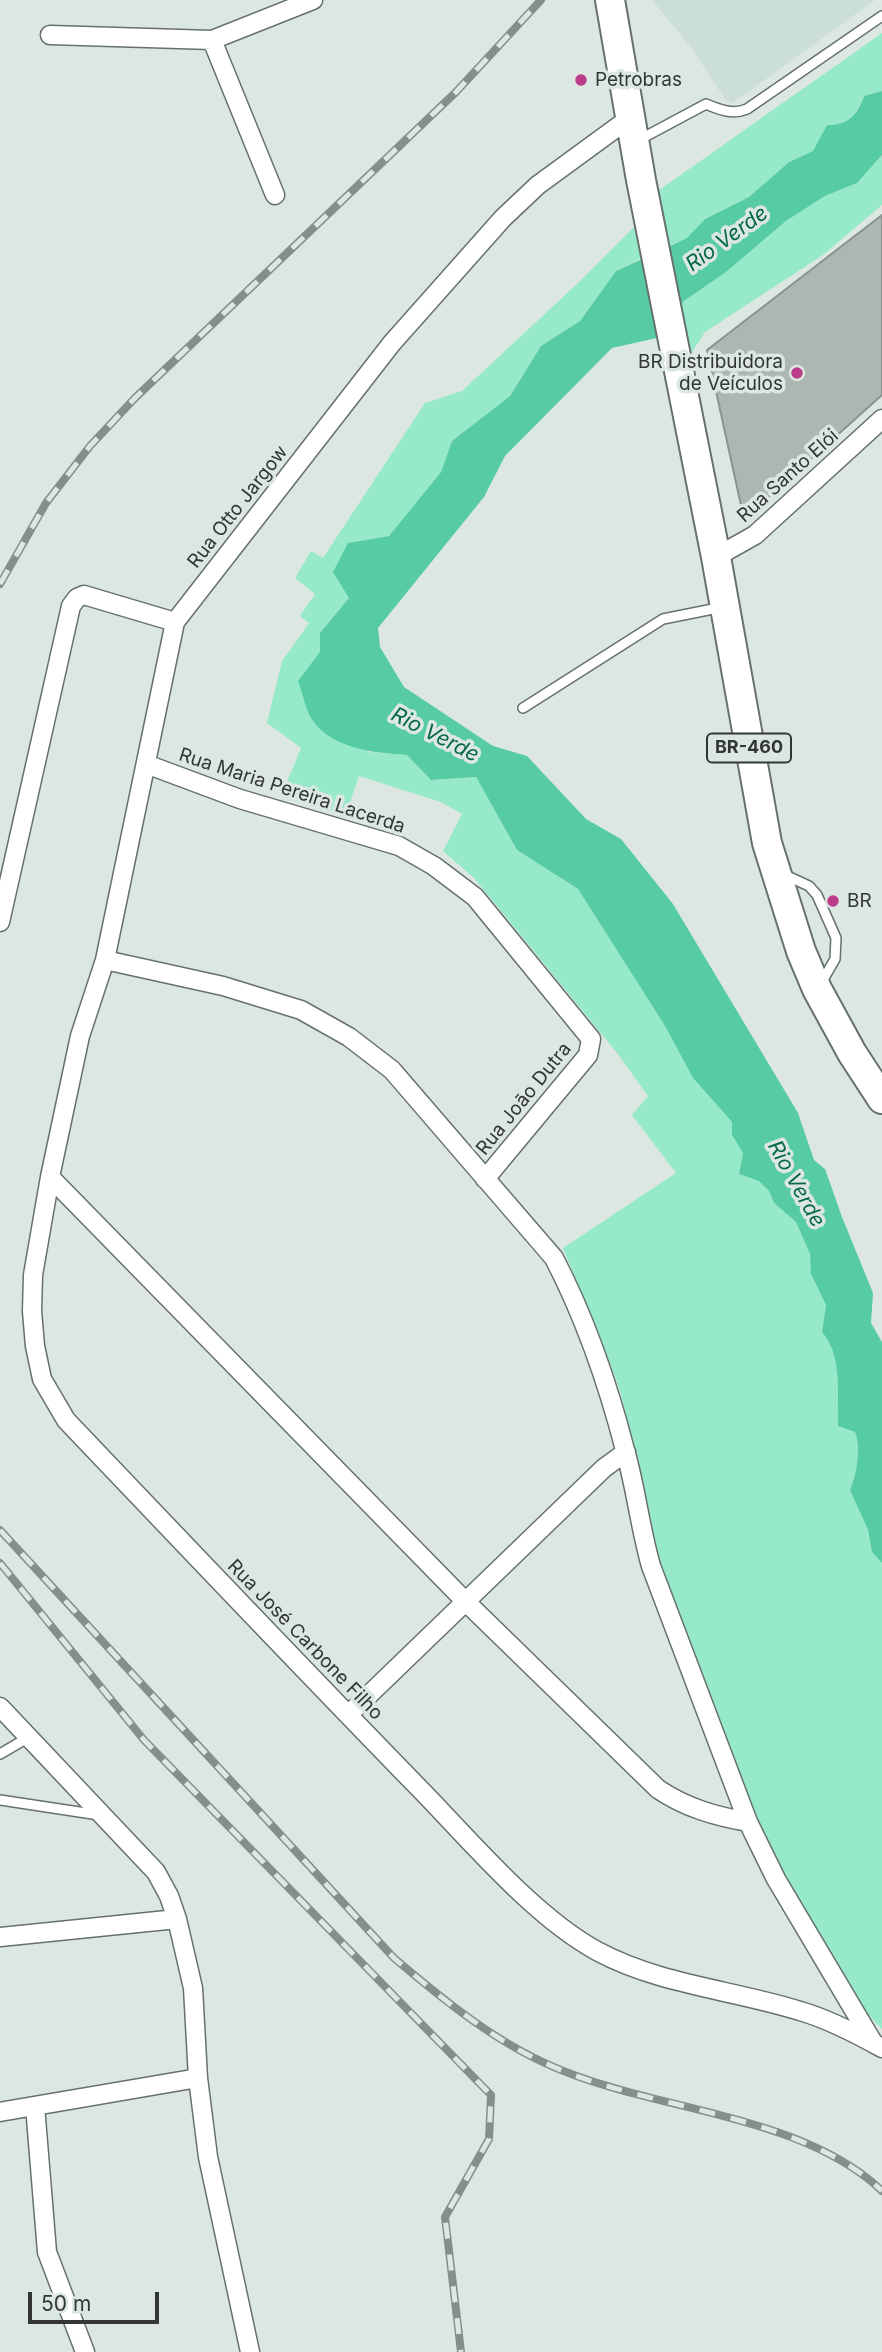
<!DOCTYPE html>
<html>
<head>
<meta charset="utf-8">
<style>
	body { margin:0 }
	#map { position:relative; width:882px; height:2352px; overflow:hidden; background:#dce7e2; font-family:Inter,sans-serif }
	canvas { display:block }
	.scale { position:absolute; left:28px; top:2292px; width:131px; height:32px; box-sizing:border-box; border:4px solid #323635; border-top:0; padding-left:9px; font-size:21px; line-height:24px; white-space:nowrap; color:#323635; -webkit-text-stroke:5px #dce7e2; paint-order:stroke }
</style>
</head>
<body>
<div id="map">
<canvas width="882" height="2352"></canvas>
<div class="scale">50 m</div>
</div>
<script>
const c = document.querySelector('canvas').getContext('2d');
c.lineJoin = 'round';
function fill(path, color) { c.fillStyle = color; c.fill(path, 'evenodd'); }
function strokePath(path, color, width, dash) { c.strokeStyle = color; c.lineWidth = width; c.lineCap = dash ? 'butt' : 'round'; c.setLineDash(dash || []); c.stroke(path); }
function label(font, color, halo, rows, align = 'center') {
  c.font = font + ' Inter,sans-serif'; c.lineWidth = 7; c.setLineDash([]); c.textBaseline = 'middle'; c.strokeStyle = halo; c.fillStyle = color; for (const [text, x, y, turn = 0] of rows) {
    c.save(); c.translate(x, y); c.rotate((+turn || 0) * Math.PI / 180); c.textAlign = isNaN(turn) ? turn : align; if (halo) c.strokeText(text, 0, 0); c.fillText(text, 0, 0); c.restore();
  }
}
const built = new Path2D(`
	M652 0H875L733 103 725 99 690 46Z`);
const green = new Path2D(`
	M882 33V91L864 96C857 114 848 126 827 126L813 151 789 162 749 197 705 219 687 238 666 247 655 193Z
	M882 155V205L823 255 705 332 687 360 678 310 684 301 726 272 786 221 825 196 857 183Z
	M638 223 643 257 616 271 580 321 541 346 510 396 452 441 441 472 389 536 348 543 349 598 320 633 369 752 407 755 431 780 476 777 517 850 578 889 665 1026 693 1078 732 1122V1135L743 1153 739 1174 759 1181 769 1191 774 1203 796 1222 810 1254 811 1274 826 1305 822 1332C843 1356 837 1395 838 1426L855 1432C861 1448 857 1474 850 1490L868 1530 872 1552 882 1563V2029L857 2003 778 1873 763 1837 660 1569 621 1394 613 1371 563 1248 676 1173 632 1115 648 1096 617 1053 474 878 443 851 462 814 441 802 359 776 346 814 281 797 301 748 267 723 282 661 309 623 300 616 315 594 295 578 311 551 323 558 425 403 462 391 578 283Z`);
const water = new Path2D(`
	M882 91V155L857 183 825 196 786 221 726 272 684 301 661 337 612 348 505 456 484 497 378 628 380 647 404 687 493 746 527 756 586 819 621 839 673 904 798 1113 814 1160 825 1169 842 1217 873 1293 871 1323 882 1342V1563L872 1552 868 1530 850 1490C857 1474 861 1448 855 1432L838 1426C837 1396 843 1356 822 1332L826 1305 811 1274 810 1254 796 1222 774 1203 769 1191 759 1181 739 1174 743 1153 732 1135V1122L693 1078 665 1026 578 889 517 850 476 777 431 780 407 755C373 753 324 748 308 712 304 702 302 691 298 681L320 652V633L349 598 333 572 348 543 389 536 441 472 452 441 510 396 541 346 580 321 616 271 687 238 705 219 749 197 789 162 813 151 827 125C848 126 858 114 864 96Z`);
const building = new Path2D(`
	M882 215V395L744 519 707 350Z`);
const service = new Path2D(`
	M637 141 706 104C720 110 733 115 747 109L882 16
	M523 708 663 619 723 607
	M785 875 809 886 817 895 836 938 835 959 820 985
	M0 1754 29 1737
	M0 1800 99 1815`);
const minor = new Path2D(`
	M50 35 212 40 313 0
	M212 40 275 195
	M631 117 538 185 503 218 392 343 175 622 105 960 80 1036 50 1177 33 1275 32 1311 35 1346 42 1379 66 1420C183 1543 300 1666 418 1787 470 1840 533 1916 597 1951 660 1985 734 1990 800 2011 828 2019 857 2034 882 2048
	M716 557 755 535 882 419
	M146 764 240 799 399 846 434 866 475 897 591 1039 588 1055 485 1179
	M0 922 71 606 77 598 84 595 175 622
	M105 960 223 986 301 1010 349 1037 392 1070 554 1258C585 1318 608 1384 625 1450 636 1488 640 1528 651 1566L748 1822 776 1879 874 2044
	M50 1177 465 1601 658 1789C686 1808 715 1816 748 1822
	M0 1707 156 1872 169 1896 177 1919 193 1988 198 2078 208 2157 250 2352
	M348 1715 604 1468 626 1452
	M0 1937 177 1919
	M35 2106 47 2252 85 2352
	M0 2112 198 2078`);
const primary = new Path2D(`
	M610 0 641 180 716 557 767 843 801 951 817 989 852 1053 882 1099`);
const rail = new Path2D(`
	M0 584 46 503 90 446 135 398 456 92 541 0
	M0 1530 394 1958C447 2003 501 2047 566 2072 665 2111 805 2117 882 2191
	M0 1563 144 1740 491 2095 489 2139 445 2217 461 2352`);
const markers = [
	[581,80,7,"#bb3c88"],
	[797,373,7,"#bb3c88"],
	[833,901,7,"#bb3c88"]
];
const shields = [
	[749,748,84]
];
const shieldNames = [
	["BR-460",749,748]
];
const poiNames = [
	["Petrobras",595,80],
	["BR Distribuidora",783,362,"right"],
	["de Veículos",783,384,"right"],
	["BR",847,901]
];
const streetNames = [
	["Rua Santo Elói",788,476,-42],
	["Rua Otto Jargow",238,507,-52],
	["Rua Maria Pereira Lacerda",292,791,18],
	["Rua João Dutra",524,1099,-51],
	["Rua José Carbone Filho",305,1640,46]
];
const waterNames = [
	["Rio Verde",727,239,-36],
	["Rio Verde",435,735,27],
	["Rio Verde",796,1184,61]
];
fill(built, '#cbdfd6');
fill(green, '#96eac9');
fill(water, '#57cca4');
fill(building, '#acb7b2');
strokePath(building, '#89938e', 2);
strokePath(service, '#66706c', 12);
strokePath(minor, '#66706c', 21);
strokePath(primary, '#66706c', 32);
strokePath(service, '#fff', 9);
strokePath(minor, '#fff', 18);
strokePath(primary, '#fff', 28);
strokePath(rail, '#868e8b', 8);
strokePath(rail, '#dce7e2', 5, [16]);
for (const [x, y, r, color] of markers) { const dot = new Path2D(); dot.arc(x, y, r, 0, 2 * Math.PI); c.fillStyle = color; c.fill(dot); strokePath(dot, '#dce7e2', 2.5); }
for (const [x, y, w] of shields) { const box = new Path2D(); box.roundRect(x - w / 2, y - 14.5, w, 29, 5); c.fillStyle = '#dce7e2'; c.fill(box); strokePath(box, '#323635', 2); }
label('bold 18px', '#323635', null, shieldNames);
label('19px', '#323635', '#dce7e2', poiNames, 'left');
label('19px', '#323635', '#dce7e2', streetNames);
label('italic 21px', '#05674d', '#dce7e2', waterNames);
</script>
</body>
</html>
